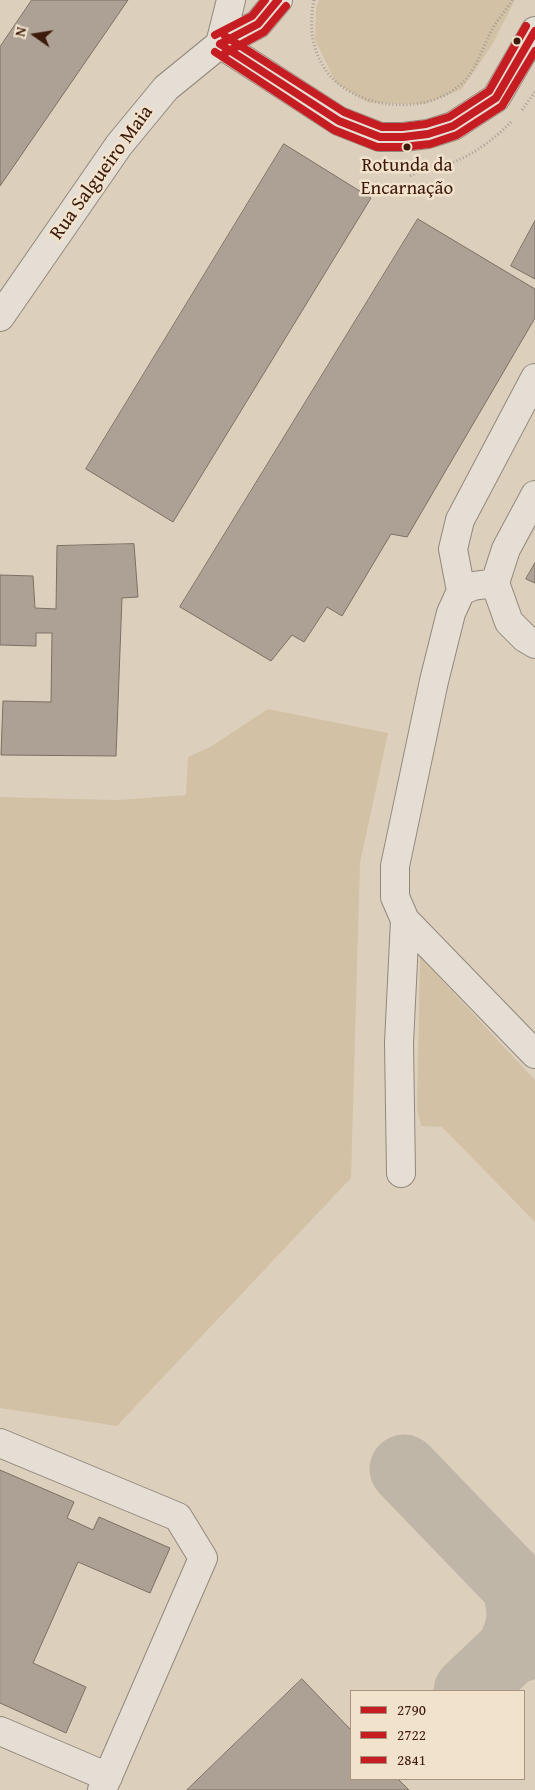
<!DOCTYPE html>
<html>
<head>
<meta charset="utf-8">
<style>
	body { margin:0 }
	#map { position:relative; width:535px; height:1790px; overflow:hidden; background:#dcd0bd; font-family:"Gentium Book Plus",serif }
	canvas { display:block }
	.legend { position:absolute; left:350px; top:1690px; width:175px; height:90px; box-sizing:border-box; background:#f1e2cc; border:1px solid #a9927f; margin:0; padding:6px 9px; list-style:none; font-size:15px; color:#3d1a0c }
	.legend li { display:flex; align-items:center; gap:10px; height:25px }
	.legend b { width:25px; border:1px solid #a9927f }
	.north { position:absolute; left:10px; top:10px; width:50px; height:50px; -webkit-text-stroke:4px #f1e2cc; paint-order:stroke; rotate:283deg; font-size:14px; font-weight:700; line-height:20px; text-align:center; color:#3d1a0c }
	.north::after { content:''; display:block; margin:auto; width:18px; height:22px; background:#3d1a0c; clip-path:polygon(50% 0,100% 100%,50% 72%,0 100%) }
</style>
</head>
<body>
<div id="map">
<canvas width="535" height="1790"></canvas>
<ul class="legend">
<li><b style="height:6px;background:#c61d23"></b>2790</li>
<li><b style="height:6px;background:#c61d23"></b>2722</li>
<li><b style="height:6px;background:#c61d23"></b>2841</li>
</ul>
<div class="north">N</div>
</div>
<script>
const c = document.querySelector('canvas').getContext('2d');
c.lineJoin = 'round';
function fill(path, color) { c.fillStyle = color; c.fill(path, 'evenodd'); }
function strokePath(path, color, width, dash) { c.strokeStyle = color; c.lineWidth = width; c.lineCap = dash ? 'butt' : 'round'; c.setLineDash(dash || []); c.stroke(path); }
function label(font, color, halo, rows, align = 'center') {
  c.font = font + ' "Gentium Book Plus",serif'; c.lineWidth = 5; c.setLineDash([]); c.textBaseline = 'middle'; c.strokeStyle = halo; c.fillStyle = color; for (const [text, x, y, turn = 0] of rows) {
    c.save(); c.translate(x, y); c.rotate((+turn || 0) * Math.PI / 180); c.textAlign = isNaN(turn) ? turn : align; if (halo) c.strokeText(text, 0, 0); c.fillText(text, 0, 0); c.restore();
  }
}
const green = new Path2D(`
	M319 0H515L492 45 462 89 425 104 369 103 336 83 315 40 316 7Z
	M268 709 388 733 360 863 351 1178 117 1426 0 1408V797L117 800 186 795 188 757 210 747Z
	M420 957 535 1080V1222L442 1127 421 1126 417 1110Z`);
const taxiway = new Path2D(`
	M404 1469 535 1605
	M517 1587C523 1614 523 1626 510 1651L535 1643
	M468 1691 510 1651`);
const building = new Path2D(`
	M32 0H128L0 186V47Z
	M284 144 371 198 173 522 86 469Z
	M418 219 535 289V318L407 537 391 534 342 616 327 607 304 642 292 635 271 661 180 607Z
	M535 221V279L511 266Z
	M134 544 138 597 122 598 116 756 1 755 3 701 51 702 52 633H36V646L0 645V575L33 576 35 608 56 609 57 546Z
	M535 563V583L526 579Z
	M0 1470 74 1502 67 1518 93 1530 99 1517 170 1548 150 1593 78 1562 33 1663 86 1687 66 1733 0 1703Z
	M302 1679 351 1730V1779H398L409 1790H187Z`);
const path = new Path2D(`
	M314 0C309 24 311 48 325 69 352 110 426 117 461 84 478 69 482 47 493 28 498 18 507 10 512 0
	M522 110 535 92
	M410 176C420 170 428 170 439 167 466 160 492 142 511 122`);
const minor = new Path2D(`
	M220 44 339 121 380 137H403L428 134 453 126 496 98 535 31
	M220 44 231 0
	M0 317 119 145 166 88 220 44 258 24 278 0
	M535 495 506 549 495 583 509 622 525 638 535 644
	M495 583 473 586 461 591 451 613 434 681 395 866V897L405 920 535 1054
	M461 591 453 549 460 520 535 378
	M401 1173 399 1043 405 920
	M0 1443 178 1517 203 1558 102 1790
	M0 1731 108 1777`);
const bus1 = new Path2D(`
	M220 44 339 121 380 137H403L428 134 453 126 496 98 535 31
	M220 44 258 24 278 0`);
const bus2 = new Path2D(`
	M215 52 334 130 377 147H403L430 144 457 135 502 106 535 51
	M225 53 264 32 286 6`);
const bus3 = new Path2D(`
	M215 35 252 16 265 0
	M225 36 344 112 382 127H402L426 124 449 117 489 91 526 26`);
const markers = [
	[517,41,4.5,"#3d1a0c"],
	[407,147,4.5,"#3d1a0c"]
];
const busNames = [
	["Rotunda da",407,166],
	["Encarnação",407,189]
];
const streetNames = [
	["Rua Salgueiro Maia",102,173,-54]
];
fill(green, '#d3c1a6');
strokePath(taxiway, '#c0b6a8', 69);
fill(building, '#aca194');
strokePath(building, '#7c7064', 1);
strokePath(minor, '#93877c', 30);
strokePath(path, '#a59c94', 3, [1, 2.5]);
strokePath(minor, '#e4ded4', 28);
strokePath(bus1, '#c61d23', 8);
strokePath(bus2, '#c61d23', 8);
strokePath(bus3, '#c61d23', 8);
for (const [x, y, r, color] of markers) { const dot = new Path2D(); dot.arc(x, y, r, 0, 2 * Math.PI); c.fillStyle = color; c.fill(dot); strokePath(dot, '#f1e2cc', 2); }
label('19px', '#3d1a0c', '#f1e2cc', busNames);
label('20px', '#3d1a0c', '#f1e2cc', streetNames);
</script>
</body>
</html>
